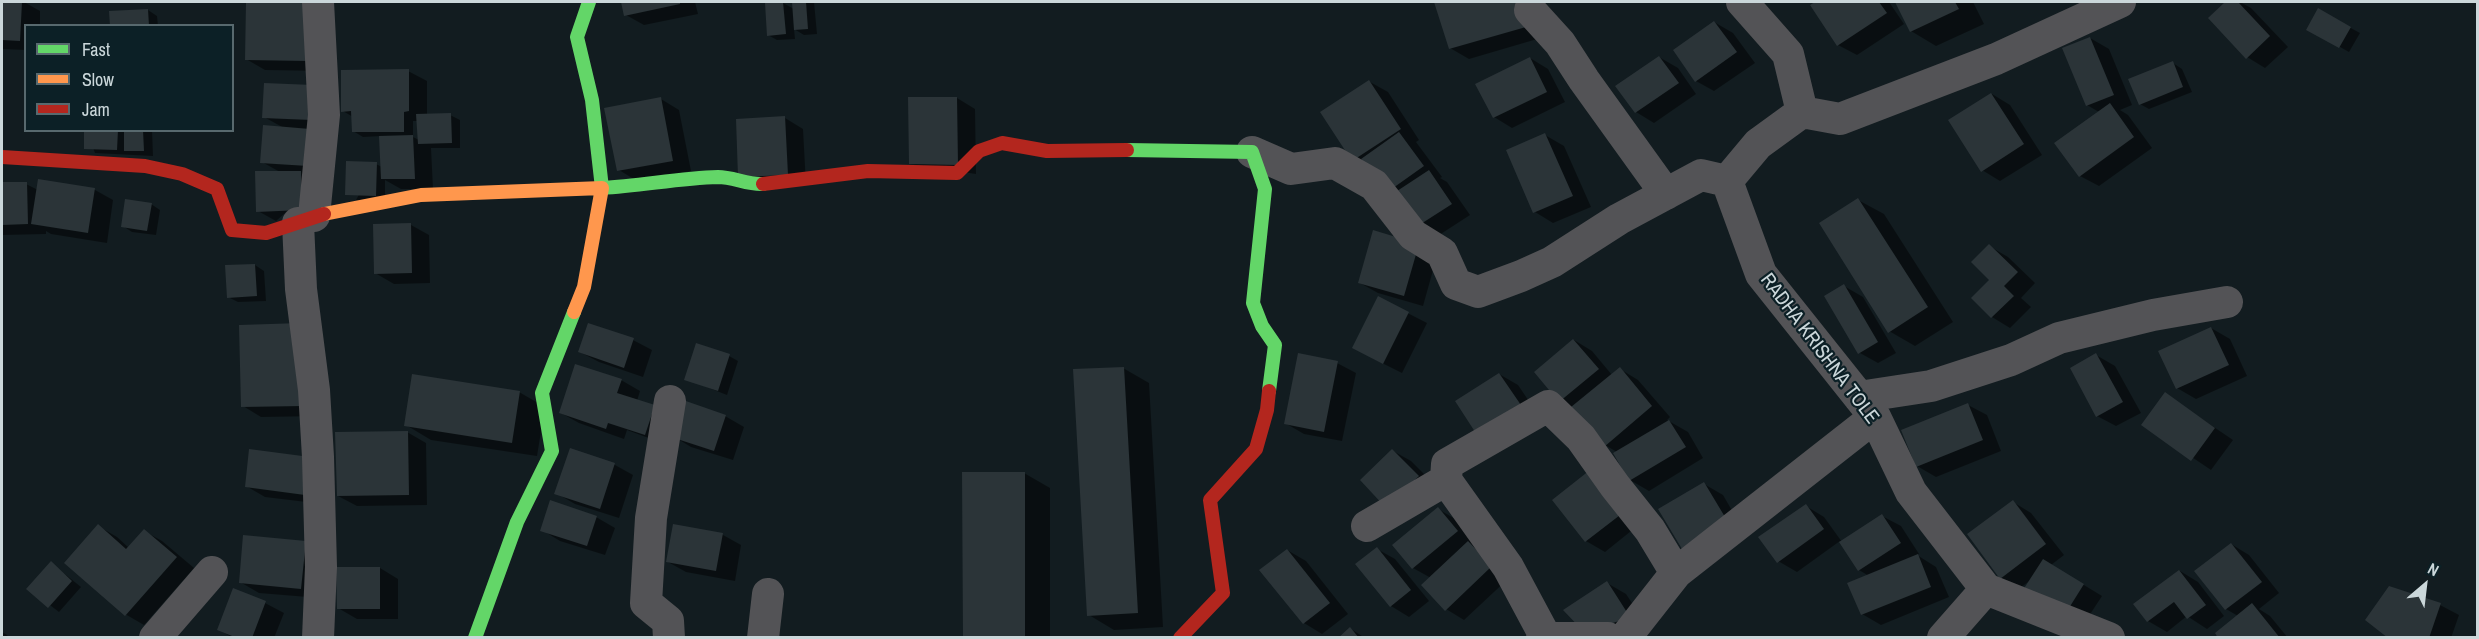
<!DOCTYPE html>
<html>
<head>
<meta charset="utf-8">
<style>
	body { margin:0 }
	#map { position:relative; width:2479px; height:639px; overflow:hidden; background:#121c20; font-family:"Archivo Narrow",sans-serif }
	canvas { display:block }
	.frame { position:absolute; inset:0; border:3px solid #cbd7da; pointer-events:none }
	.legend { position:absolute; left:24px; top:24px; width:210px; height:108px; box-sizing:border-box; background:#0c2026; border:2px solid #58696e; margin:0; padding:8px 10px; list-style:none; font-size:18px; color:#cbd7da }
	.legend li { display:flex; align-items:center; gap:12px; height:30px }
	.legend b { width:30px; border:2px solid #58696e }
	.north { position:absolute; left:2395px; top:555px; width:60px; height:60px; -webkit-text-stroke:4px #0c2026; paint-order:stroke; rotate:28deg; font-size:16px; font-weight:700; line-height:24px; text-align:center; color:#cbd7da }
	.north::after { content:''; display:block; margin:auto; width:21px; height:27px; background:#cbd7da; clip-path:polygon(50% 0,100% 100%,50% 72%,0 100%) }
</style>
</head>
<body>
<div id="map">
<canvas width="2479" height="639"></canvas>
<div class="frame"></div>
<ul class="legend">
<li><b style="height:8px;background:#63d668"></b>Fast</li>
<li><b style="height:8px;background:#ff974d"></b>Slow</li>
<li><b style="height:8px;background:#b3261e"></b>Jam</li>
</ul>
<div class="north">N</div>
</div>
<script>
const c = document.querySelector('canvas').getContext('2d');
c.lineJoin = 'round';
function fill(path, color) { c.fillStyle = color; c.fill(path, 'evenodd'); }
function strokePath(path, color, width, dash) { c.strokeStyle = color; c.lineWidth = width; c.lineCap = dash ? 'butt' : 'round'; c.setLineDash(dash || []); c.stroke(path); }
function label(font, color, halo, rows, align = 'center') {
  c.font = font + ' "Archivo Narrow",sans-serif'; c.lineWidth = 4.5; c.setLineDash([]); c.textBaseline = 'middle'; c.strokeStyle = halo; c.fillStyle = color; for (const [text, x, y, turn = 0] of rows) {
    c.save(); c.translate(x, y); c.rotate((+turn || 0) * Math.PI / 180); c.textAlign = isNaN(turn) ? turn : align; if (halo) c.strokeText(text, 0, 0); c.fillText(text, 0, 0); c.restore();
  }
}
const shadow = new Path2D(`
	M2 2H24L40 11V26H26V50L2 49Z
	M247 2H320L327 71 265 70 246 59Z
	M623 2H695L698 14 644 25 626 15Z
	M793 2H814L817 34 804 35 794 29 795 39 777 40 768 35 783 3 794 9Z
	M1436 2H1533L1544 37 1469 59 1450 48Z
	M1818 2H1889L1904 24 1857 55 1838 45 1812 6Z
	M1897 2H1973L1984 24 1936 46 1911 31Z
	M2228 2H2240L2251 8 2288 47 2265 68 2247 57 2210 18Z
	M148 10 157 16 158 26H111Z
	M2319 11 2360 33 2349 52 2308 29Z
	M1714 22 1733 33 1755 63 1714 91 1696 81Z
	M2090 38 2109 49 2132 105 2120 110 2128 115 2152 148 2099 186 2080 176 2099 112 2087 105Z
	M1659 57 1678 68 1696 94 1654 123 1636 112Z
	M1530 58 1548 69 1565 102 1512 128 1494 117Z
	M2173 63 2182 69 2192 92 2149 109 2140 104Z
	M408 71 427 81V115H450L460 120V148H431L433 189H401L385 180V201L356 200 376 164 382 167 381 136 363 137 353 131V117L343 111ZM413 121H418L419 140 413 137Z
	M1370 82 1388 92 1419 140 1416 142 1442 177 1440 178 1447 182 1470 215 1433 239 1353 160Z
	M265 84 330 130 306 129 328 141 319 183 276 221 258 211 280 172 262 162 284 128 264 117Z
	M1992 94 2010 105 2042 155 2000 181 1982 170Z
	M957 98 975 109 976 174 910 164Z
	M661 99 679 110 691 171 637 181 619 170Z
	M785 118 803 129 806 185 740 176Z
	M86 130H152L153 156 95 153Z
	M1545 135 1564 146 1591 207 1553 223 1535 212 1508 151Z
	M2 184H26L38 190H95L113 200 107 243 51 234 46 231V234L2 235Z
	M1858 200 1884 214 1953 322 1915 346 1889 331Z
	M151 204 160 210 156 235 132 232 123 226Z
	M411 225 429 235 430 283 394 284 375 273Z
	M1374 232 1437 256 1423 306 1378 293 1360 283Z
	M1989 246 2008 257 2035 283 2021 298 2031 307 2010 328 1992 317 1973 298 1991 280Z
	M255 265 264 271 266 301 238 302 228 297Z
	M1844 286 1863 297 1896 353 1878 363 1860 353Z
	M1378 298 1427 323 1402 373 1372 358Z
	M241 326 321 416 261 417 243 406Z
	M2211 328 2230 339 2247 376 2196 399 2177 388Z
	M633 340 652 350 643 377 599 362 580 352Z
	M1574 340 1592 351 1612 375 1620 369 1638 380 1670 417 1667 420 1688 432 1703 458 1649 491 1630 480 1617 452 1605 445 1559 401Z
	M2096 355 2115 366 2141 413 2116 426 2097 416Z
	M729 356 738 361 727 395 686 379Z
	M1337 363 1356 373 1342 441 1304 434 1285 423Z
	M1123 368 1149 383 1163 627 1114 630 1089 615Z
	M1499 374 1518 385 1541 419 1498 447Z
	M621 380 640 391 637 401 654 406V440L627 430 624 439 579 423 561 413Z
	M519 392 545 407 537 456 431 440 406 425Z
	M2165 394 2233 440 2211 470 2143 424Z
	M1968 405 1987 415 2001 451 1936 477 1917 466Z
	M725 416 744 427 733 460 691 447 673 436Z
	M407 432 426 443 427 505 357 506 338 496Z
	M571 450 615 465 633 475 619 518 575 504 556 493Z
	M251 451 323 504 265 497 246 486Z
	M1393 451 1411 461 1437 487 1406 517Z
	M1590 471 1641 523 1605 552 1586 541Z
	M1024 473 1050 488V638H964Z
	M1704 484 1723 495 1745 533 1701 559Z
	M2013 502 2031 513 2064 555 2051 565 2102 596 2083 625 2032 579 2020 588 2001 578Z
	M1806 506 1824 517 1842 542 1882 516 1901 526 1919 554 1917 555 1936 567 1949 597 1881 625 1862 614 1869 576 1859 570 1840 541 1797 572 1778 561Z
	M1438 509 1457 520 1476 542 1473 545 1487 553 1510 577 1464 620 1446 609 1431 578 1413 568Z
	M596 517 615 528 605 555 560 541 542 530Z
	M98 526 117 537 129 548 144 531 162 541 194 568 144 625 125 614Z
	M674 526 723 535 741 545 735 581 686 572 668 562Z
	M305 542 320 598 259 593 240 582Z
	M2231 544 2249 555 2279 593 2259 609 2270 616 2288 638H2220L2238 616 2226 609 2196 572Z
	M1377 549 1395 559 1429 601 1409 617 1391 606Z
	M1287 550 1306 561 1348 614 1322 634 1304 623Z
	M51 563 81 587 59 612 29 589Z
	M380 568 398 579V619H357L338 608Z
	M2180 571 2198 582 2224 616 2207 629 2187 616 2167 632 2148 621 2135 605Z
	M1607 583 1626 594 1648 627 1596 638Z
	M265 603 284 613 274 638H233L218 629Z
	M2440 605 2459 615 2451 638H2390Z
	M1351 629 1365 638H1340Z
	M2 632 7 635 9 638H2Z`);
const building = new Path2D(`
	M2 2H22L20 41 2 40Z
	M246 2H310L309 61 245 60Z
	M621 2H680V4L624 16Z
	M783 2 786 34 767 36 765 3Z
	M792 2H806L808 29 794 30Z
	M1434 2H1518L1526 27 1449 49Z
	M1815 2H1879L1887 13 1837 46 1810 5Z
	M1895 2H1955L1959 9 1910 32Z
	M2225 2H2238L2270 36 2246 59 2208 18Z
	M2318 8 2351 27 2339 48 2306 30Z
	M148 9 149 26H110L109 11Z
	M1714 21 1737 52 1695 82 1673 50Z
	M2090 37 2114 95 2086 106 2062 48Z
	M1659 56 1679 83 1635 113 1615 86Z
	M1530 57 1547 92 1493 118 1475 84Z
	M2173 61 2183 87 2139 105 2128 79Z
	M409 69V111L404 112V132H352L351 111 341 112V70Z
	M1369 80 1401 129 1352 161 1320 112Z
	M264 83 313 85 312 120 262 118Z
	M1991 93 2024 144 1981 172 1948 120Z
	M661 97 673 161 617 171 604 108Z
	M908 97H957L958 165 909 164Z
	M2110 103 2134 137 2079 177 2054 143Z
	M451 113 452 143 418 144 416 114Z
	M785 116 788 175 738 177 736 119Z
	M263 125 310 129 308 166 260 163Z
	M84 130H118L117 150 84 149Z
	M124 130H143L144 151H124Z
	M1399 132 1424 166 1386 193 1361 159Z
	M1545 133 1573 196 1533 213 1506 150Z
	M413 135 415 179H381L379 136Z
	M346 161 377 162 376 196 345 195Z
	M1429 170 1452 204 1413 229 1391 195Z
	M255 171H301L302 210 256 212Z
	M38 179 95 188 88 233 31 224Z
	M2 182H27L28 224 2 225Z
	M1858 198 1928 307 1888 333 1819 223Z
	M125 199 152 203 147 231 121 227Z
	M411 223 412 273 374 274 373 224Z
	M1373 230 1419 244 1404 296 1358 283Z
	M1989 244 2018 272 2004 286 2014 296 1991 318 1971 298 1989 280 1971 262Z
	M255 264 257 296 227 298 225 265Z
	M1844 284 1878 342 1858 354 1824 296Z
	M1378 296 1409 312 1383 364 1352 348Z
	M301 323 303 406 241 407 239 325Z
	M588 323 634 338 624 368 578 352Z
	M2211 327 2229 365 2176 389 2158 351Z
	M1573 339 1599 369 1559 402 1534 372Z
	M696 343 730 354 718 391 684 380Z
	M1298 353 1338 361 1324 432 1284 424Z
	M2096 353 2123 402 2096 417 2070 368Z
	M575 364 622 379 617 393 655 405 645 435 608 423 606 429 559 413Z
	M1124 367 1138 613 1087 616 1073 369Z
	M1620 367 1652 406 1604 447 1571 407Z
	M1499 373 1523 408 1479 438 1455 401Z
	M412 374 520 391 512 443 404 426Z
	M2165 392 2215 428 2191 461 2141 425Z
	M683 400 726 415 714 451 671 437Z
	M1968 403 1983 440 1916 467 1901 430Z
	M1669 420 1686 447 1629 481 1613 453Z
	M408 431 409 495 337 496 335 432Z
	M570 448 615 463 600 509 554 494Z
	M249 449 310 457 305 495 245 487Z
	M1392 449 1419 476 1386 508 1360 480Z
	M1590 470 1624 512 1585 542 1552 500Z
	M962 472H1025V638H963Z
	M1704 482 1728 522 1682 549 1658 509Z
	M550 500 597 516 587 546 540 531Z
	M2013 500 2046 544 2000 579 1967 534Z
	M1806 504 1824 529 1777 563 1758 537Z
	M1438 507 1458 531 1412 569 1392 545Z
	M1882 514 1901 543 1858 571 1839 542Z
	M98 524 126 549 144 529 177 557 125 616 64 563Z
	M673 524 723 533 716 571 666 562Z
	M243 535 306 541 301 589 239 583Z
	M1468 541 1492 566 1445 611 1421 585Z
	M2231 543 2262 582 2225 610 2194 571Z
	M1377 547 1411 590 1390 607 1355 564Z
	M1287 549 1330 603 1303 624 1259 570Z
	M1918 554 1931 587 1861 615 1847 583Z
	M2043 559 2084 584 2064 616 2023 590Z
	M51 561 72 581 48 608 26 589Z
	M336 567H380V609H337Z
	M2179 570 2206 605 2187 619 2174 602 2147 622 2133 604Z
	M1607 581 1630 617 1585 633 1563 610Z
	M2389 586 2441 603 2429 638H2388L2365 620Z
	M233 588 266 601 252 638H237L217 630Z
	M2252 603 2280 638H2218L2215 633Z
	M1350 627 1359 638H1338Z`);
const street = new Path2D(`
	M1742 2 1788 54 1802 112 1758 144 1727 181 1761 274 1875 417 1911 492 1986 589 2109 638
	M1530 10 1560 43 1584 80 1666 194
	M1802 112 1840 119 1996 59 2120 2
	M1252 152 1291 169 1335 163 1374 185 1413 235 1442 253 1456 284 1478 292 1521 276 1552 262 1619 219 1701 175 1727 181
	M314 216 324 115 318 2
	M298 223 301 289 314 390 318 457 321 567 318 638
	M1859 397 1931 386 2011 360 2059 338 2153 315 2227 302
	M1367 526 1446 480
	M1545 636 1508 567 1446 480 1447 464 1548 406 1581 438 1615 486 1650 530 1676 573
	M155 638 212 572
	M669 638 668 621 646 603 651 518 670 401
	M763 638 768 594
	M1542 638H1608
	M1625 638 1676 573 1875 417
	M1943 638 1986 589`);
const fast = new Path2D(`
	M589 2 577 37 592 100 602 188C641 186 679 178 718 177 733 177 748 185 763 184
	M1127 150 1252 152 1265 189 1253 303 1262 326 1275 345 1269 391
	M475 638 517 522 552 451 542 393 574 312`);
const slow = new Path2D(`
	M324 214 421 195 602 188 584 287 574 312`);
const jam = new Path2D(`
	M2 157 145 166 182 174 217 189 232 230 266 233 324 214
	M763 184 868 171 957 173 979 151 1002 143 1047 151 1127 150
	M1180 638 1223 593 1210 500 1256 449 1267 410 1269 391`);
const streetNames = [
	["RADHA KRISHNA TOLE",1819,349,53]
];
fill(shadow, '#0007');
fill(building, '#2b3438');
strokePath(street, '#535356', 32);
strokePath(fast, '#63d668', 14);
strokePath(slow, '#ff974d', 14);
strokePath(jam, '#b3261e', 14);
label('20px', '#cbd7da', '#0c2026', streetNames);
</script>
</body>
</html>
